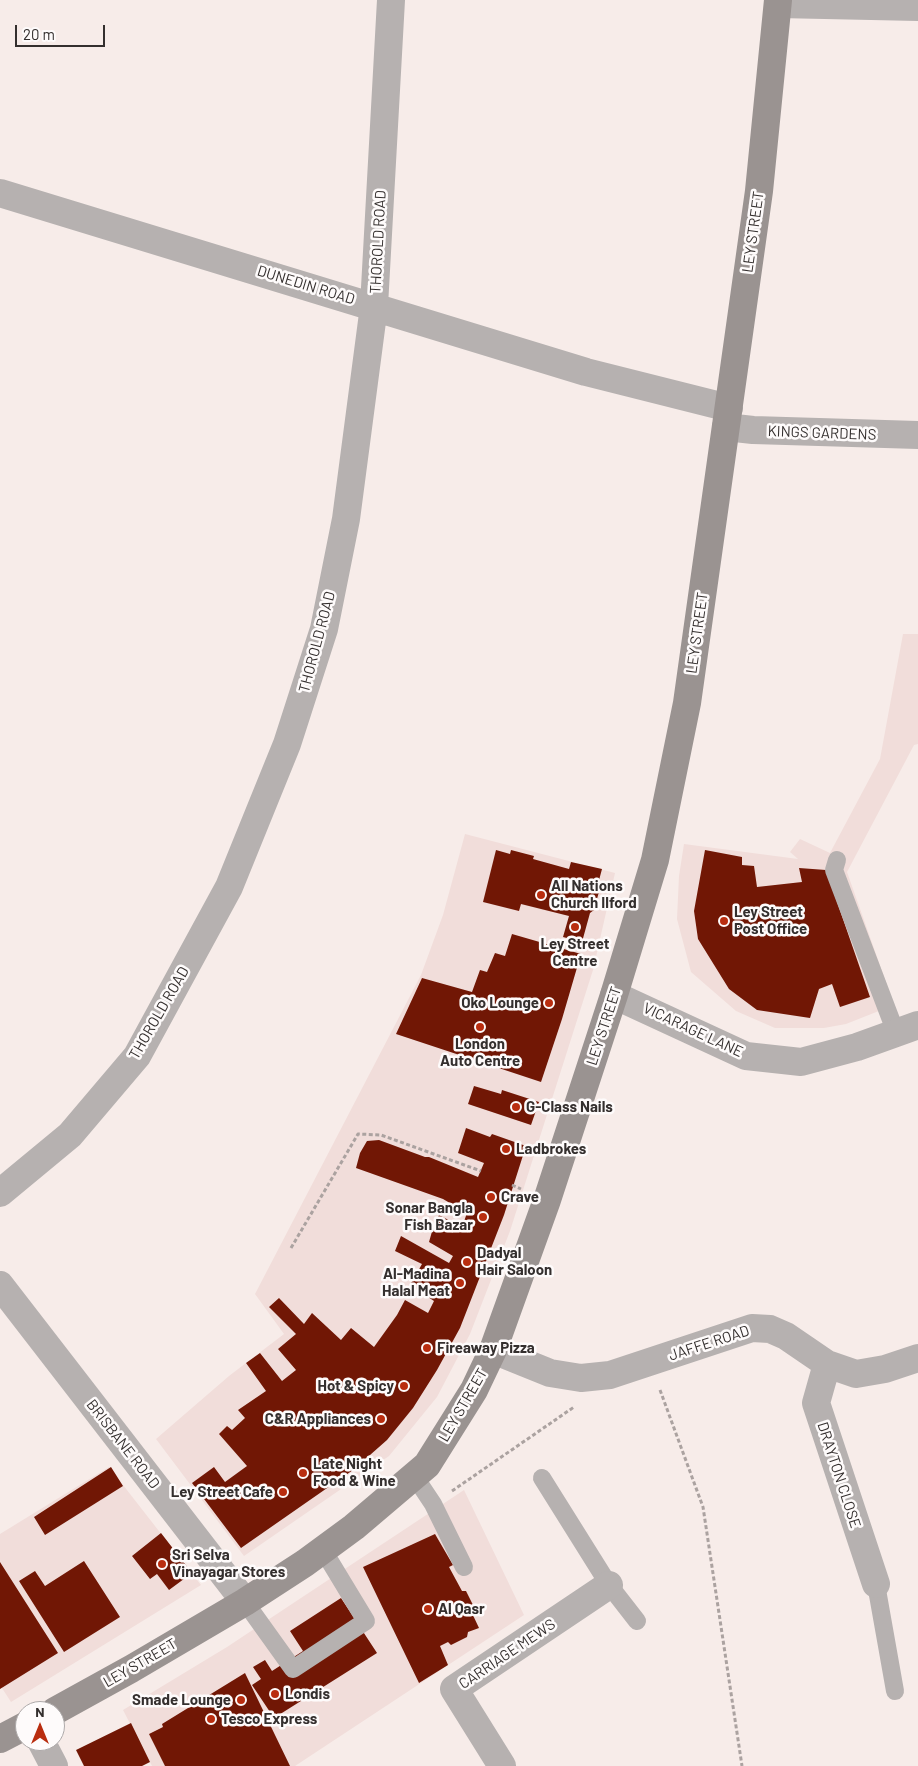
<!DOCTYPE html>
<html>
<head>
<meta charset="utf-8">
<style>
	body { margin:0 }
	#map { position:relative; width:918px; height:1766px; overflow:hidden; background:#f7ece9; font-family:Barlow,sans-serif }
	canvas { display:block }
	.north { position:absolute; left:15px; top:1701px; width:50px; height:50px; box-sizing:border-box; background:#fefbfb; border:1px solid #ada9a9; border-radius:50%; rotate:0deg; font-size:14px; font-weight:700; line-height:20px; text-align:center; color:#342f2e }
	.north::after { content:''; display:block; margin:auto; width:18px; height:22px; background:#b92d0f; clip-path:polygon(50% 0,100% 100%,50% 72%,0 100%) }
	.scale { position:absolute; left:15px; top:25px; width:90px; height:22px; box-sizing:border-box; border:2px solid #342f2e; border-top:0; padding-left:6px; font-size:15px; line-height:18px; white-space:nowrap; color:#342f2e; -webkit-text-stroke:4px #fefbfb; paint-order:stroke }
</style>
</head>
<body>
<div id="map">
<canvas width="918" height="1766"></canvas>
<div class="north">N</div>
<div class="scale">20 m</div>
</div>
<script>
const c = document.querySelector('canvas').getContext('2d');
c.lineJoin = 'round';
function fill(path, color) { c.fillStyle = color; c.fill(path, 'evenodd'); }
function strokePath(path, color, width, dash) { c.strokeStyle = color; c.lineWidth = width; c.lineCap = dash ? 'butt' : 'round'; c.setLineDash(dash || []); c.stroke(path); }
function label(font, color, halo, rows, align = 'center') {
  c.font = font + ' Barlow,sans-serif'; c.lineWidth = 5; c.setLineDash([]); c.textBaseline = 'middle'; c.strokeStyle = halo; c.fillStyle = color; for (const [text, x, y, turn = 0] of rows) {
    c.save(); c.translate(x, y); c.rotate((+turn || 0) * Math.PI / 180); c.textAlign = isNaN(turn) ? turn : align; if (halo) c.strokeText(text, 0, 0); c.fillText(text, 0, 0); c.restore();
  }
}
const built = new Path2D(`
	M903 634H918V744L914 745 847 872 894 1005 846 1024 824 1028H775L736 1011 691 972 677 919 679 876 684 844 798 859 790 852 800 839 830 853 880 759Z
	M465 834 615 873 593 970 510 1231 470 1334 437 1397 389 1456 244 1556 156 1439 229 1376 284 1334 255 1294 421 975 443 915Z
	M109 1467 201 1585 11 1702 0 1685V1534Z
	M464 1490 524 1615 295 1766H152L123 1710 227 1647Z`);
const building = new Path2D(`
	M496 850 510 854 511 850 534 856 533 859 569 869 571 862 602 869 598 884 600 888 594 910 590 913 582 942 563 937 569 916 521 904 519 911 483 902Z
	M705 850 742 857V865L754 866 757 887 802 882 799 868 826 870 870 997 840 1007 832 984 819 989 810 1018 757 1010 729 989 698 939 694 911Z
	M512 934 581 954 562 1019 541 1082 396 1034 422 978 472 992 480 970 487 972 495 953 505 956Z
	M474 1086 501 1094 502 1090 539 1102 531 1125 468 1104Z
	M466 1128 490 1137 492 1134 526 1146 504 1215 460 1328 437 1370 413 1408 387 1440 353 1470 241 1548 192 1483 214 1467 225 1482 247 1466 219 1434 227 1426 232 1430 245 1418 238 1410 266 1391 246 1363 260 1353 282 1381 296 1370 278 1349 296 1334 269 1307 279 1298 304 1324 312 1313 341 1340 351 1328 374 1347 397 1315 405 1300 428 1313 434 1301 410 1285 422 1264 395 1251 401 1236 449 1263 453 1256 429 1242 433 1228 439 1215 462 1227 467 1213 443 1199 356 1168 360 1153 367 1141 379 1140 425 1157H429L478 1177 484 1163 458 1153Z
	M111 1467 123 1486 45 1535 34 1517Z
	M161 1533 192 1573 169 1590 157 1574 150 1579 132 1556Z
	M435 1534 453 1565 449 1567 462 1591H466L474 1607 471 1611 479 1628 468 1632 467 1637 451 1645 448 1642 440 1646 448 1665 419 1683 363 1567Z
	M84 1561 120 1617 64 1652 19 1581 35 1571 45 1586Z
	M0 1562 58 1653 0 1689Z
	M341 1598 377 1653 274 1718 252 1685 261 1679 253 1667 265 1660 272 1671 303 1651 290 1631Z
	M245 1673 290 1766H165L149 1734 163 1727 162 1724Z
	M131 1723 150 1762 142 1766H84L76 1750Z`);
const path = new Path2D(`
	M512 1185 521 1189
	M291 1248 358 1134 381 1135 481 1171
	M660 1390 703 1507 742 1766
	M452 1491 574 1407`);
const lane = new Path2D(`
	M837 860 834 870 896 1033
	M415 1477 433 1504 464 1567
	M542 1478 609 1585 637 1621
	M876 1584 895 1691
	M245 1602 293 1669 366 1621 323 1550`);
const street = new Path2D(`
	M778 4 918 7
	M0 193 586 372 729 408
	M726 427 753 430 918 435
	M614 995 746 1056 801 1062 857 1047 918 1025
	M0 1193 70 1135 137 1056 229 887 287 744 324 629 346 519 374 306 391 0
	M0 1285 245 1602
	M493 1350 550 1373 581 1378 610 1375 752 1328 770 1329 786 1336 827 1364 856 1374 885 1369 918 1358
	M827 1364 816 1403 876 1584
	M41 1741 54 1766
	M502 1766 454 1689 609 1585`);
const secondary = new Path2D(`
	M55 1711 131 1669 245 1602 305 1563 354 1527 427 1465 474 1390 493 1350 547 1200 614 995 655 860 687 703 759 191 778 0
	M0 1739 25 1726`);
const markers = [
	[541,895,5,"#b92d0f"],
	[724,921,5,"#b92d0f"],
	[575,927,5,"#b92d0f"],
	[549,1003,5,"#b92d0f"],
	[480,1027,5,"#b92d0f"],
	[516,1107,5,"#b92d0f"],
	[506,1149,5,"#b92d0f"],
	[491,1197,5,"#b92d0f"],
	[483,1217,5,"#b92d0f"],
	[467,1262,5,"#b92d0f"],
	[460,1283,5,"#b92d0f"],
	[427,1348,5,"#b92d0f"],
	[404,1386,5,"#b92d0f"],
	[381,1419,5,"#b92d0f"],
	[303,1473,5,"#b92d0f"],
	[283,1492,5,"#b92d0f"],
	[162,1564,5,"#b92d0f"],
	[428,1609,5,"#b92d0f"],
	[275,1694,5,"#b92d0f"],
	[241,1700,5,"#b92d0f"],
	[211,1719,5,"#b92d0f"]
];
const streetNames = [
	["LEY STREET",753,232,-82],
	["THOROLD ROAD",378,242,-87],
	["DUNEDIN ROAD",306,285,17],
	["KINGS GARDENS",822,433,2],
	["LEY STREET",697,633,-82],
	["THOROLD ROAD",317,642,-75],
	["THOROLD ROAD",159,1013,-60],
	["LEY STREET",604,1026,-72],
	["VICARAGE LANE",693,1030,25],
	["JAFFE ROAD",709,1343,-18],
	["LEY STREET",463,1405,-60],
	["BRISBANE ROAD",123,1444,52],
	["DRAYTON CLOSE",839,1475,72],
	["CARRIAGE MEWS",507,1654,-34],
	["LEY STREET",140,1663,-30]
];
const poiNames = [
	["All Nations",551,886],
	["Church Ilford",551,903],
	["Ley Street",734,912],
	["Post Office",734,929],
	["Ley Street",575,944,"center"],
	["Centre",575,961,"center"],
	["Oko Lounge",539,1003,"right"],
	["London",480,1044,"center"],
	["Auto Centre",480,1061,"center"],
	["G-Class Nails",526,1107],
	["Ladbrokes",516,1149],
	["Crave",501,1197],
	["Sonar Bangla",473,1208,"right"],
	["Fish Bazar",473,1225,"right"],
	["Dadyal",477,1253],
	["Hair Saloon",477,1270],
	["Al-Madina",450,1274,"right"],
	["Halal Meat",450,1291,"right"],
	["Fireaway Pizza",437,1348],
	["Hot & Spicy",394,1386,"right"],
	["C&R Appliances",371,1419,"right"],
	["Late Night",313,1464],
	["Food & Wine",313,1481],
	["Ley Street Cafe",273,1492,"right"],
	["Sri Selva",172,1555],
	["Vinayagar Stores",172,1572],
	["Al Qasr",438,1609],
	["Londis",285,1694],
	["Smade Lounge",231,1700,"right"],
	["Tesco Express",221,1719]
];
fill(built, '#f1ddda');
fill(building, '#711705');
strokePath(path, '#aba2a0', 3, [4, 2.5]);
strokePath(lane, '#b6b1b0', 18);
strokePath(street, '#b6b1b0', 28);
strokePath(secondary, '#9a9391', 28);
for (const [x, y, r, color] of markers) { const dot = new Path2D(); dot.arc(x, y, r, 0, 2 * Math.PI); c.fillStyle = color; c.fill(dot); strokePath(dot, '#fefbfb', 2); }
label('15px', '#342f2e', '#fefbfb', streetNames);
label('bold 15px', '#342f2e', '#fefbfb', poiNames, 'left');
</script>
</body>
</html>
